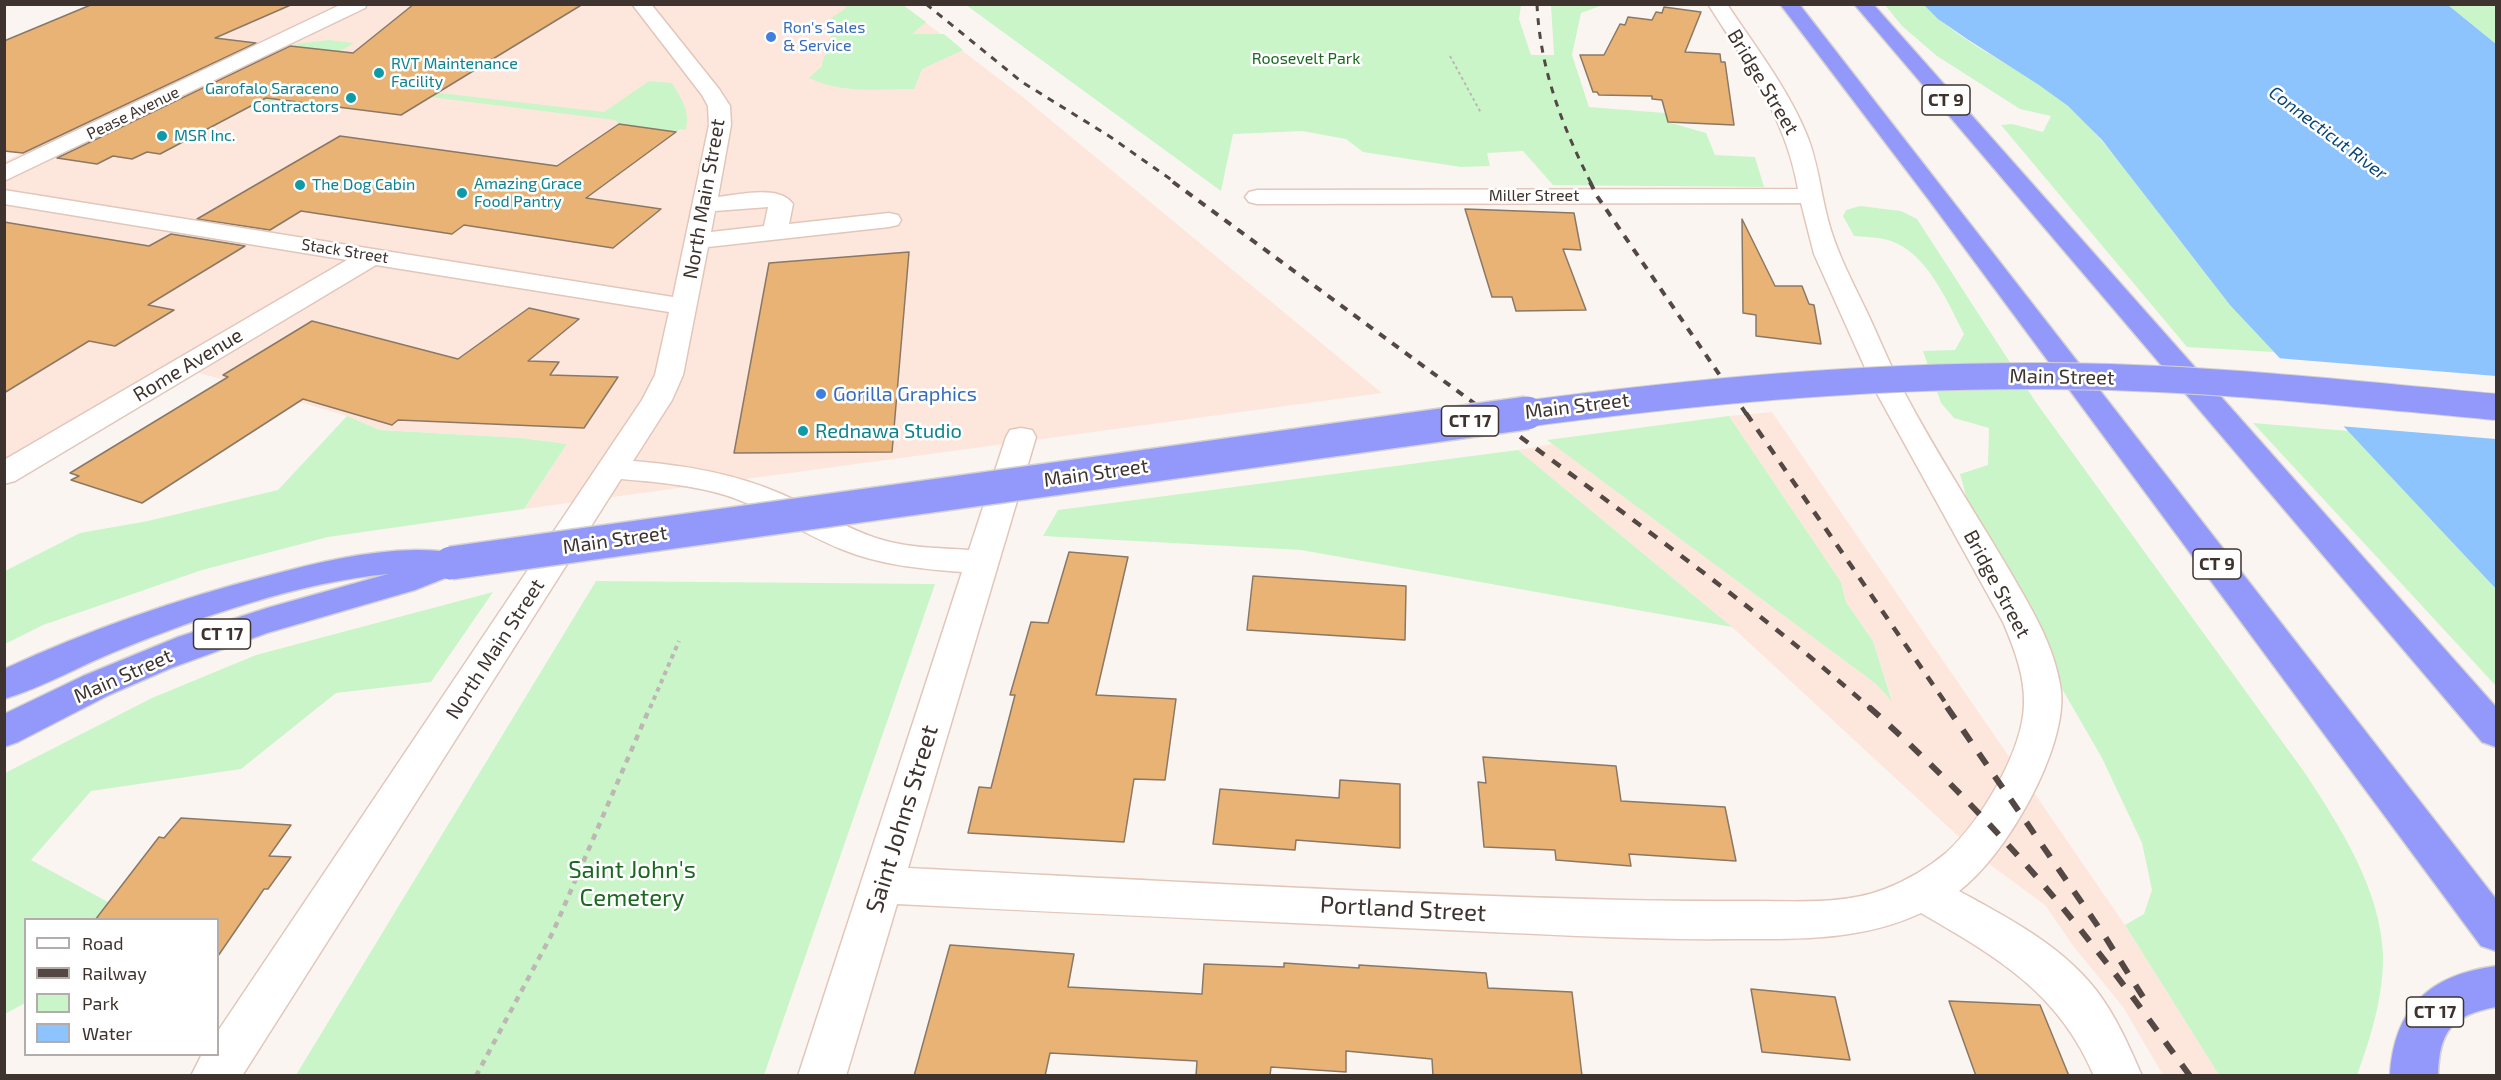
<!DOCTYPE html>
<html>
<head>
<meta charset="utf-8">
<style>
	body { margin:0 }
	#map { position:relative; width:2501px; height:1080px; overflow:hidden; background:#fbf5f2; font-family:"Exo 2",sans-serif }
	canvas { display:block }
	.frame { position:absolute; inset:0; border:6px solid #3e332e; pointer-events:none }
	.legend { position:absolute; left:24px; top:918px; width:195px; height:138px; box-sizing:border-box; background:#fff; border:2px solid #b2adab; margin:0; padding:8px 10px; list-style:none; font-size:18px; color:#3e332e }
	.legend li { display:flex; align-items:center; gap:12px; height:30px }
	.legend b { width:30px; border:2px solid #b2adab }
</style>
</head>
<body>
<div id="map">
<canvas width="2501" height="1080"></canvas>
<div class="frame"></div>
<ul class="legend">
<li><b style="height:8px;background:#fff"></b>Road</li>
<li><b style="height:8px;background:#534844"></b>Railway</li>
<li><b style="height:16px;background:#caf5c8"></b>Park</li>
<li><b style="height:16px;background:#8ec4fd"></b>Water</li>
</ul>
</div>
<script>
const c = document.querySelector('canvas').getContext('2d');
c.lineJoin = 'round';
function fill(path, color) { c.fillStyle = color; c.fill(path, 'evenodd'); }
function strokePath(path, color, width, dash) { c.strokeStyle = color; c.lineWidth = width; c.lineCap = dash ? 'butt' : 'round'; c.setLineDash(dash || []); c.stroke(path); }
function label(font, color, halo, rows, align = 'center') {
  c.font = font + ' "Exo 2",sans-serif'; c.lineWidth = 5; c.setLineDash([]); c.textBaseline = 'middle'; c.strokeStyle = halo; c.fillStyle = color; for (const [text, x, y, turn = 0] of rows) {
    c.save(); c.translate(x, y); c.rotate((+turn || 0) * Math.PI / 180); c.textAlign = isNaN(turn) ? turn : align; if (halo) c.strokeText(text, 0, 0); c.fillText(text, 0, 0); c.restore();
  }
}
const built = new Path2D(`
	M167 4 903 5 1024 98 1382 393 524 509 567 444 522 438 380 430 347 416 169 364 5 460V161L245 45 114 26Z
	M1772 412 2125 925 2219 1075H2163L2123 1007 2074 947 2045 905 1985 861 1732 627 1518 450 1553 444 1876 684 1892 699 1873 641 1846 602 1841 582 1729 416Z`);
const green = new Path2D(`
	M847 5H903L926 22 912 34H944L963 50 922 69 914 89C879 89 841 94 809 78L822 66 823 59 831 46V18L845 9Z
	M966 5H1521L1519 19 1531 55H1554L1551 5H1603L1581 13 1572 55 1589 107 1665 113 1668 122 1706 133 1715 155 1755 157 1764 187 1553 185 1523 151 1487 153 1490 166 1461 167 1363 152 1346 139 1302 131 1233 134 1221 191Z
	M1885 5H1924C1965 48 2025 68 2069 107 2102 137 2128 173 2155 208 2193 258 2231 306 2274 352L2187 347 2001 125 2012 124 2043 132 2051 116 2020 109 1937 56 1902 26Z
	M2448 5H2496V44Z
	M329 40 354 43 339 52 271 56 296 44Z
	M256 67 291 71 285 75 604 112 649 81 672 83C682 100 690 110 686 130L680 129 676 132 619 124 615 120 309 82 268 104 254 107 191 99 189 96 248 68Z
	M1860 206 1901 211 1917 219 2035 401 2305 773C2340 827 2380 888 2383 954 2384 994 2371 1038 2357 1075H2219L2125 925 2144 914 2152 890 2142 843 2102 758 2039 649 1967 499 1960 474 1988 465 1989 428 1954 418 1941 403 1923 351 1955 350 1964 334C1948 303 1927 253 1891 241 1880 237 1866 237 1854 236L1843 216 1846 210Z
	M347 416 380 430 522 438 567 444 524 509 328 537 202 570 43 625 5 644V571L80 533 148 521 278 490Z
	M1729 416 1841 582 1846 602 1873 641 1892 701 1876 684 1547 440Z
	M2253 423 2349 431 2496 589V686Z
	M1518 450 1732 627 1301 550 1043 536 1058 510Z
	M596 581 935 584 764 1075H296Z
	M493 592 431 682 336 693 241 769 91 791 31 860 108 902 95 919 26 920 25 1003 5 1014V773L152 698 256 655Z`);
const water = new Path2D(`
	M1924 5H2448L2496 44V589L2230 305 2102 140 2068 106 2039 85 1967 39 1938 19Z`);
const pier = new Path2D(`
	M2276 358 2496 376V439L2339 426Z`);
const building = new Path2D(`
	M93 4H293L215 38 256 43 23 153 4 151V41Z
	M414 4H583L401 115 266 98 160 154 147 152 132 159 113 156 97 164 57 158 290 46 353 53Z
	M1664 7 1701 12 1685 52 1720 54 1721 62H1725L1734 125 1668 122 1662 100 1652 99V96L1599 95 1597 92H1593L1580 55H1604L1620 24 1625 25 1628 17 1652 20 1656 12 1662 13Z
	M619 124 676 132 586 198 661 209 613 248 464 225 452 234 301 211 270 230 197 219 340 136 557 166Z
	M1465 209 1574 213 1581 250 1563 249 1586 310 1516 311 1512 297H1492Z
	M1742 219 1775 286H1802L1809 304 1814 305 1821 344 1756 336V315L1743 313Z
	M4 222 149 246 171 234 245 246 148 305 174 310 115 346 89 341 4 393Z
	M909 252 892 452 734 453 769 263Z
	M529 308 579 319 528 361 559 362 550 375 618 377 584 428 398 420 392 425 303 399 142 503 71 480 79 476 70 473 228 377 223 375 312 321 458 359Z
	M1069 552 1128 557 1096 695 1176 699 1165 780 1134 779 1124 842 968 833 979 787 991 788 1015 695H1010L1031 622 1048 623Z
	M1253 576 1406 586 1405 640 1247 630Z
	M1483 757 1616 766 1621 801 1725 807 1736 861 1629 854 1631 866 1556 860 1555 850 1484 847 1478 782 1486 783Z
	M1340 780 1400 784V848L1296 840 1295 850 1213 844 1220 789 1339 798Z
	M181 818 291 825 269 856 291 857 268 889H264L218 956V920H95L159 837 164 838Z
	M950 945 1074 954 1068 987 1202 994 1204 964 1284 967V963L1359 968V965L1486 973 1488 988 1572 992 1582 1076H1433L1432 1059 1346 1051V1072L1271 1067 1270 1076H1196L1197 1061 1050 1053 1045 1076H914Z
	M1751 989 1835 997 1850 1060 1762 1052Z
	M1949 1001 2040 1005 2069 1076H1976Z`);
const pathFar2 = new Path2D(`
	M1450 56 1481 113`);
const pathFar1 = new Path2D(`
	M650 708 679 641`);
const path = new Path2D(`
	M476 1076 553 932 650 707`);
const minor = new Path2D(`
	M342 4H367L365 8 4 181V165Z
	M632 4H651L719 89 730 106 731 125 718 197C738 195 779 184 793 204L789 224 889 213 898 215 901 220 898 225 889 227 708 247 683 375 672 400 633 461C683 465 733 473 779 493 813 507 844 528 879 539 908 548 939 548 969 550L1006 437 1010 430 1021 428 1032 430 1036 437 908 868C1146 880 1384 894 1623 900 1667 901 1710 901 1754 901 1797 901 1844 905 1885 889 1906 881 1928 868 1946 853 1980 822 2023 752 2024 704 2025 676 2014 648 2003 622L1875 390 1814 254 1801 203 1257 204 1249 202 1245 197 1249 192 1257 190 1798 189C1786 118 1746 64 1708 4H1727C1754 45 1787 87 1806 133 1818 161 1820 190 1828 220 1836 251 1851 279 1865 308 1878 335 1889 363 1903 390 1934 449 1971 506 2005 563 2028 603 2055 644 2061 691 2067 750 2005 857 1959 891 2008 918 2061 945 2096 990 2116 1016 2129 1046 2142 1076H2094C2059 992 1995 956 1921 913 1861 941 1798 939 1733 939 1645 940 1558 935 1470 931 1279 922 1088 914 897 904L846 1076H798L962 572C921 569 880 565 841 549 801 533 766 508 725 495 692 485 656 482 621 479L242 1076H191L202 1054H218V1031L642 400 655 375 669 312 376 265 15 481 4 484V460L347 260 4 204V190L673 297 709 125 708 106 702 95ZM768 207 764 226 711 232 715 211Z`);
const highway = new Path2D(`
	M1780 4H1799L2496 899V951L2481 946 1929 200Z
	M1854 4H1873L2496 707V747L2482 742Z
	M415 550C431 550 448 551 463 555L468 563 463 571 415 590 267 633 171 668 109 695 18 742 4 747V714L83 676 178 637 267 608 388 574C300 582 200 617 119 650 81 665 44 687 4 699V669C89 630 177 599 267 576 316 563 364 551 415 550Z
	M2496 966V1007C2452 1015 2439 1031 2438 1076H2390C2394 1007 2430 975 2496 966Z`);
const railFar3 = new Path2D(`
	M926 4 1022 82 1109 136 1176 183
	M1537 4C1540 69 1562 126 1591 183`);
const railFar2 = new Path2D(`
	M1173 182 1490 415
	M1590 182 1597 196 1747 415`);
const railFar1 = new Path2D(`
	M1488 413C1617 509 1750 602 1870 708
	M1746 413 1949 708`);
const rail = new Path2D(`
	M1869 707C1952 781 2030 864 2098 952 2130 992 2160 1035 2190 1076
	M1947 707 2104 935 2143 997`);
const highwayBridgeFar1 = new Path2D(`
	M1516 415C1690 392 1866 375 2043 376 2194 376 2345 393 2496 407`);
const highwayBridge = new Path2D(`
	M451 563 1527 413`);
const markers = [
	[771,37,6,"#3f7fe0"],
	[379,73,6,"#0f9aa8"],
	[351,98,6,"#0f9aa8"],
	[162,136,6,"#0f9aa8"],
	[300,185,6,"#0f9aa8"],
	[462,193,6,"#0f9aa8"],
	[821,394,6,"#3f7fe0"],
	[803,431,6,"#0f9aa8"]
];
const farShopnames = [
	["Ron's Sales",783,28],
	["& Service",783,46]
];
const farParknames = [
	["Roosevelt Park",1306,59]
];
const farCulturenames = [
	["RVT Maintenance",391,64],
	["Facility",391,82],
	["Garofalo Saraceno",339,89,"right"],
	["Contractors",339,107,"right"],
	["MSR Inc.",174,136],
	["Amazing Grace",474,184],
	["Food Pantry",474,202],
	["The Dog Cabin",312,185]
];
const farStreetnames = [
	["Pease Avenue",133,113,-26],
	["Miller Street",1534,196],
	["Stack Street",345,251,9]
];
const shields = [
	[1946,100,48],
	[1470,421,57],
	[2217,564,48],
	[222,634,57],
	[2435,1012,57]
];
const shieldNames = [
	["CT 9",1946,100],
	["CT 17",1470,421],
	["CT 9",2217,564],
	["CT 17",222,634],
	["CT 17",2435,1012]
];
const farWaternames = [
	["Connecticut River",2328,133,37]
];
const streetNames = [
	["Bridge Street",1763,82,59],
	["North Main Street",704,199,-80],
	["Rome Avenue",188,365,-31],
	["Main Street",2062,377,1],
	["Main Street",1577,406,-7],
	["Main Street",1096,473,-8],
	["Main Street",615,540,-8],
	["Bridge Street",1997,584,62],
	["North Main Street",495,649,-57],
	["Main Street",123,676,-24]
];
const shopNames = [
	["Gorilla Graphics",833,394]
];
const cultureNames = [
	["Rednawa Studio",815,431]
];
const nearStreetnames = [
	["Saint Johns Street",902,819,-73],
	["Portland Street",1403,909,3]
];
const nearParknames = [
	["Saint John's",632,870],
	["Cemetery",632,898]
];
fill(built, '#fde7dd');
fill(green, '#caf5c8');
fill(water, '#8ec4fd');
fill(pier, '#fbf5f2');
fill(building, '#e9b376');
strokePath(building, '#8a7865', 1.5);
strokePath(minor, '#e2c6ba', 3);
strokePath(highway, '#d5d2d1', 3);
strokePath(pathFar2, '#bdb6b2', 2, [3, 3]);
strokePath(pathFar1, '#bdb6b2', 4, [4.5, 4.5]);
strokePath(path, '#bdb6b2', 4.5, [6, 6]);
fill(minor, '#fff');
fill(highway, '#9399fa');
strokePath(railFar3, '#534844', 3, [7, 7]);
strokePath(railFar2, '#534844', 4, [8, 8]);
strokePath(railFar1, '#534844', 4.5, [10, 10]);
strokePath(rail, '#534844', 6, [14, 14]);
strokePath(highwayBridgeFar1, '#d5d2d1', 28, []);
strokePath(highwayBridge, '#d5d2d1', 36, []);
strokePath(highwayBridgeFar1, '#9399fa', 26);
strokePath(highwayBridge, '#9399fa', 33);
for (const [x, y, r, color] of markers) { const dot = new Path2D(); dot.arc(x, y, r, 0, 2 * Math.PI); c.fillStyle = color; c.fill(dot); strokePath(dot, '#fff', 2); }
label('16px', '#366cbe', '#fff', farShopnames, 'left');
label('16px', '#1b6820', '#fff', farParknames);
label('16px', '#0d838f', '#fff', farCulturenames, 'left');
label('16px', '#3e332e', '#fff', farStreetnames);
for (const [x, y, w] of shields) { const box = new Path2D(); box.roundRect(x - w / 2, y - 15, w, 30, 4.5); c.fillStyle = '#fff'; c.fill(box); strokePath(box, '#3e332e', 1.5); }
label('bold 18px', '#3e332e', null, shieldNames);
label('italic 18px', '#064376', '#fff', farWaternames);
label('20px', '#3e332e', '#fff', streetNames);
label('20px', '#366cbe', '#fff', shopNames, 'left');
label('20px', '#0d838f', '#fff', cultureNames, 'left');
label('24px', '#3e332e', '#fff', nearStreetnames);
label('24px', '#1b6820', '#fff', nearParknames);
</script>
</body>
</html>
